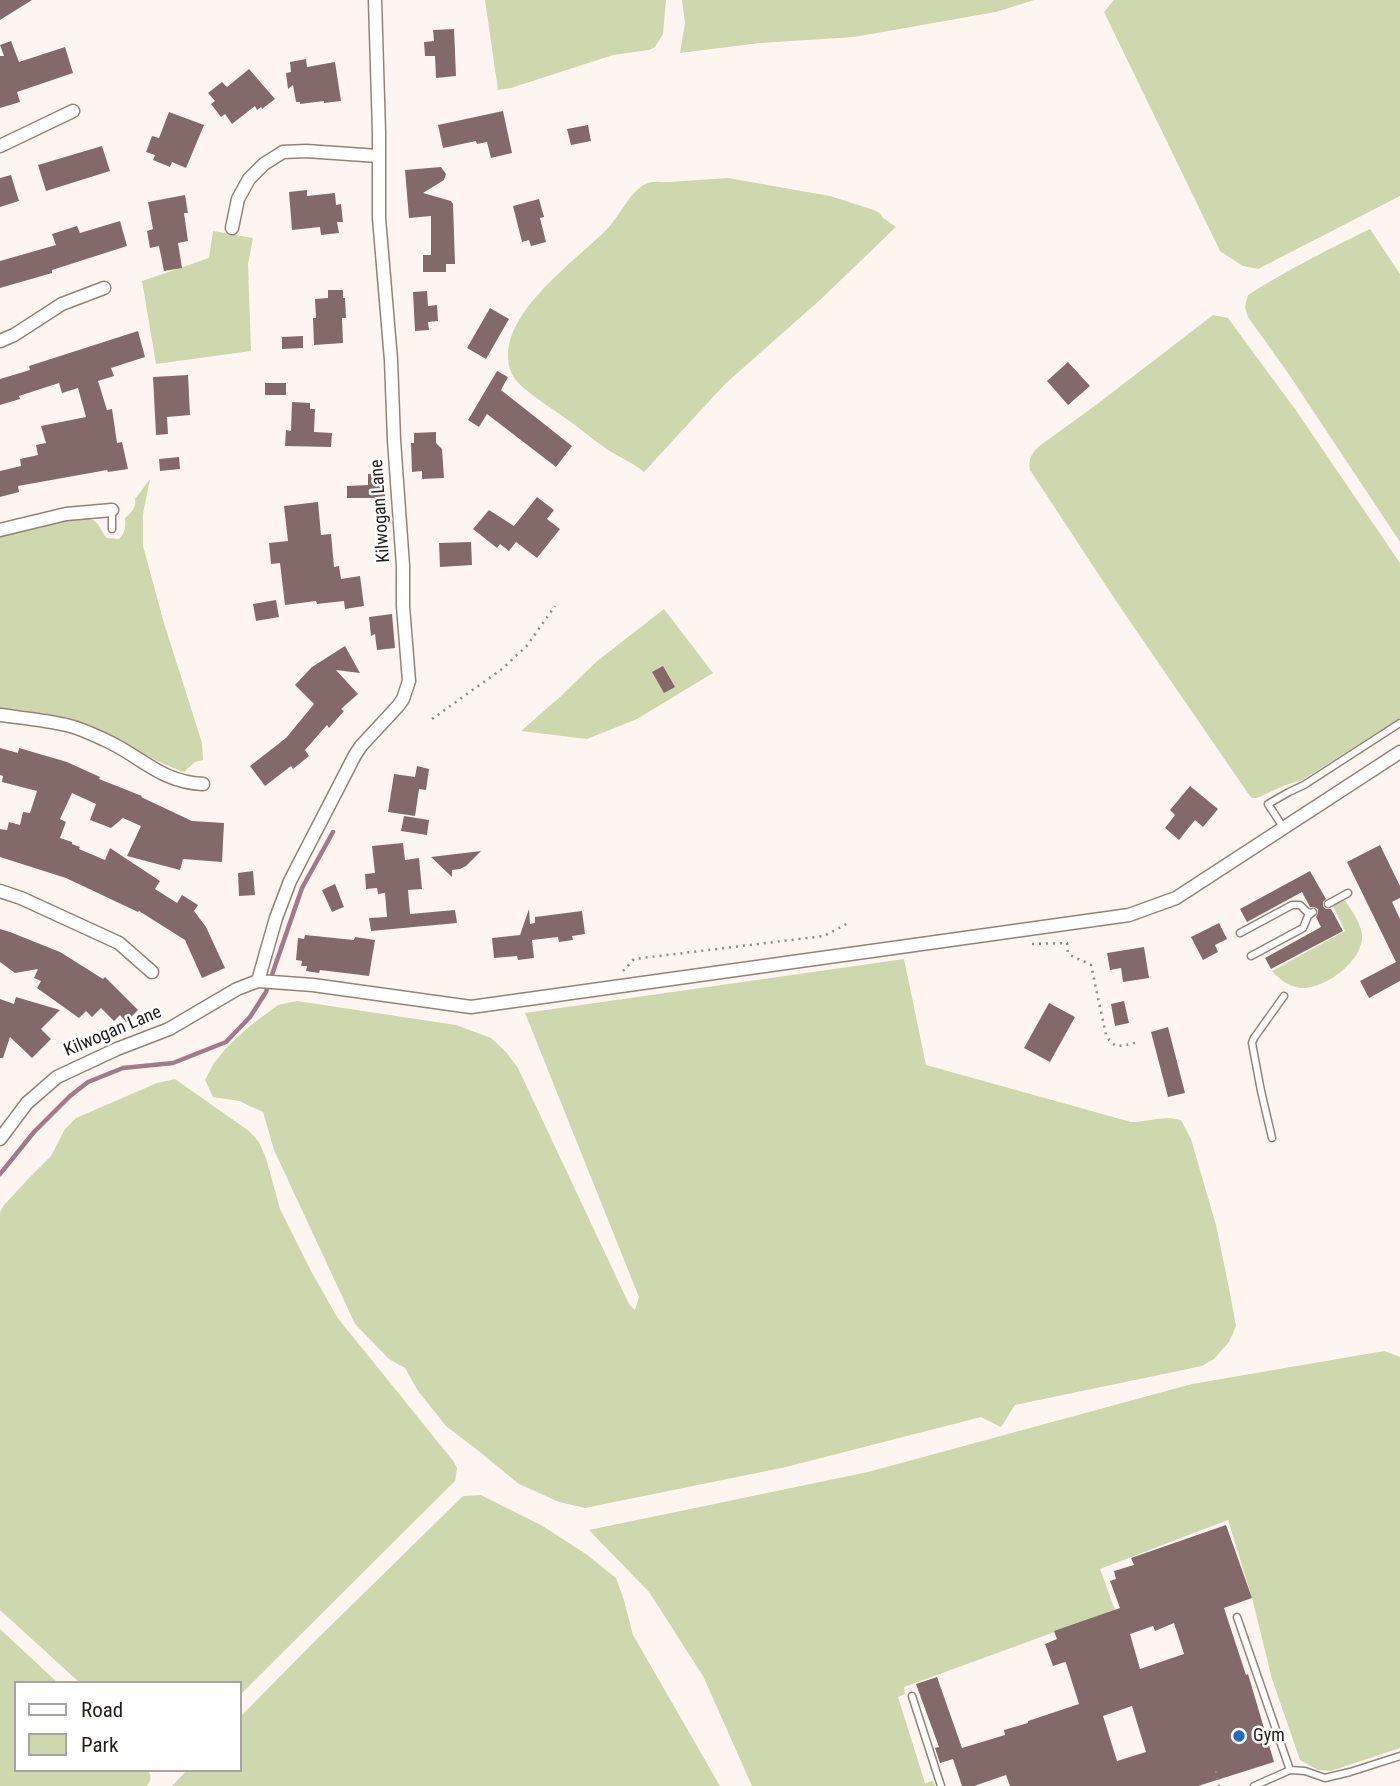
<!DOCTYPE html>
<html>
<head>
<meta charset="utf-8">
<style>
	body { margin:0 }
	#map { position:relative; width:1400px; height:1786px; overflow:hidden; background:#fff5f0; font-family:"Roboto Condensed",sans-serif }
	canvas { display:block }
	.legend { position:absolute; left:14px; top:1681px; width:228px; height:91px; box-sizing:border-box; background:#fff; border:2px solid #a7a4a2; margin:0; padding:9px 12px; list-style:none; font-size:21px; color:#241c17 }
	.legend li { display:flex; align-items:center; gap:14px; height:35px }
	.legend b { width:35px; border:2px solid #a7a4a2 }
</style>
</head>
<body>
<div id="map">
<canvas width="1400" height="1786"></canvas>
<ul class="legend">
<li><b style="height:9px;background:#fff"></b>Road</li>
<li><b style="height:19px;background:#ced7ae"></b>Park</li>
</ul>
</div>
<script>
const c = document.querySelector('canvas').getContext('2d');
c.lineJoin = 'round';
function fill(path, color) { c.fillStyle = color; c.fill(path, 'evenodd'); }
function strokePath(path, color, width, dash) { c.strokeStyle = color; c.lineWidth = width; c.lineCap = dash ? 'butt' : 'round'; c.setLineDash(dash || []); c.stroke(path); }
function label(font, color, halo, rows, align = 'center') {
  c.font = font + ' "Roboto Condensed",sans-serif'; c.lineWidth = 5; c.setLineDash([]); c.textBaseline = 'middle'; c.strokeStyle = halo; c.fillStyle = color; for (const [text, x, y, turn = 0] of rows) {
    c.save(); c.translate(x, y); c.rotate((+turn || 0) * Math.PI / 180); c.textAlign = isNaN(turn) ? turn : align; if (halo) c.strokeText(text, 0, 0); c.fillText(text, 0, 0); c.restore();
  }
}
const green = new Path2D(`
	M485 0H666L663 34 655 47 649 50 613 55 511 88 498 90Z
	M682 0H1034L996 12 854 37 760 43 680 53 685 23Z
	M1114 0H1400V196L1258 269 1243 266 1220 251 1104 12Z
	M728 178 830 196 874 210 880 213 883 218 896 227 820 300 725 384 644 472C634 463 620 458 608 450 593 440 580 428 565 418 552 408 518 388 512 374 489 319 577 261 609 227 620 215 632 188 648 183 654 181 662 182 669 182 688 181 708 179 728 178Z
	M1370 229 1400 274V542L1288 373 1248 317 1245 307 1248 295C1287 270 1329 249 1370 229Z
	M213 231 253 238 248 264 251 351 156 364 142 281 209 258Z
	M1213 315 1228 318 1233 325 1295 409 1400 563V718L1302 780 1283 786 1257 798H1252L1247 792 1116 601 1030 470C1028 459 1031 455 1038 447L1096 405Z
	M150 479 143 514V546L164 623 202 743 203 760 195 762 184 772C146 759 114 734 75 721 52 713 25 711 0 708V537C18 532 79 512 93 520 100 524 101 532 107 538L119 539C125 533 126 527 125 518 132 512 136 508 135 499Z
	M664 609 713 673 637 719 587 739 521 731 560 697 596 662Z
	M1345 900C1351 910 1361 923 1362 935 1364 961 1324 990 1300 988 1288 986 1279 979 1272 971L1345 931 1333 906Z
	M904 959 926 1065 1131 1122C1148 1122 1164 1115 1181 1120L1191 1139 1216 1225 1229 1288 1236 1326 1229 1342 1214 1359 1202 1366 1015 1405 1001 1427 981 1417 786 1467 585 1508 559 1502 519 1484 476 1449 446 1426 418 1391 405 1368 389 1359 355 1324 274 1150 263 1112 239 1101 213 1097 205 1080 214 1063 227 1047 251 1025 278 1005 297 1001 456 1025 491 1038 506 1052 518 1068 629 1304 635 1310 639 1297 525 1013Z
	M175 1079 249 1131 259 1142 266 1158 280 1209 311 1271 337 1317 454 1462 457 1468 455 1481 240 1695V1683H80L0 1610V1212L4 1205 30 1177 51 1156 65 1129 76 1118 157 1083Z
	M1384 1351 1400 1357V1748L1331 1771 1318 1770 1300 1760 1272 1679 1252 1598 1228 1520 1100 1569 1115 1610 904 1687 905 1694 898 1697 925 1783 933 1781 935 1786H752L703 1676 649 1592 589 1530 868 1472 1192 1384Z
	M481 1495 541 1525 586 1554 616 1578 624 1600 633 1635 720 1786H172L187 1770H240V1717L316 1640 463 1496Z
	M0 1629 58 1683H16V1770H148C152 1777 151 1780 147 1786H0Z`);
const stream = new Path2D(`
	M0 1174 34 1132 70 1096 88 1082 123 1068 173 1063 226 1042 250 1017 266 992 302 888 333 832`);
const building = new Path2D(`
	M0 0H32L0 20Z
	M454 29 456 76 436 78 435 56H425L424 42 434 41 433 30Z
	M11 41 19 62 65 47 73 73 17 92 20 102 0 108V56H4L0 45Z
	M306 59 307 67 335 62 341 101 324 103V101L300 104V102H296L293 85 288 89 286 73 291 72 290 62Z
	M249 69 275 99 262 109 261 107 257 110 255 106 232 124 225 114 221 117 211 104 215 101 208 93 222 82 227 87Z
	M503 111 512 153 491 158 487 142 477 144 476 141 443 148 438 125Z
	M169 112 204 125 186 168 172 162 170 167 153 160 155 155 146 152 152 136 159 138Z
	M588 125 591 141 571 145 567 129Z
	M102 146 110 171 46 191 38 165Z
	M441 167 446 174 444 180 423 193 451 201 453 204 455 264H446V272H423V255H431V216L409 218 405 170Z
	M11 175 19 201 0 207V178Z
	M307 190V196L335 193 336 205 341 204 343 222H337L339 233 321 235 320 227 292 230 289 192Z
	M185 195 188 213H184L188 241 178 243 182 268 164 271 159 246 150 248 147 231 153 229 148 202Z
	M539 199 544 217 540 218 546 242 531 246 529 240 522 242 513 206Z
	M120 221 127 246 52 270V273L0 288V261L56 245 52 234 77 226 80 233Z
	M328 290H343V298H345L346 318H342L343 343 314 345 313 318H316L315 299 328 298Z
	M427 291 428 306 437 305 438 321 428 322 429 330 415 331 413 292Z
	M490 308 509 319 486 359 467 348Z
	M138 331 145 357 111 368 114 376 98 381 107 410 112 409 117 443 122 442 128 469 108 472 107 470 18 486 19 492 0 497V471L21 466 20 459 38 455 36 445 46 443 41 426 86 417 78 388 62 393 59 383 19 396 20 399 0 405V379L30 370 29 366Z
	M303 336V348L282 349V337Z
	M1068 362 1090 386 1068 405 1047 381Z
	M497 371 508 377 501 390 572 446 556 467 487 414 479 427 468 420Z
	M188 375 190 415 167 417 168 434 156 435 153 377Z
	M265 383H286V395H265Z
	M292 402 310 403V409H315L314 432 332 433 331 447 285 446 286 430 291 431Z
	M436 432V443L442 449 444 478 422 479V471L412 472 411 443H414V433Z
	M179 457 180 469 160 471 159 459Z
	M385 473V498H347V486L368 485V474Z
	M537 497 554 510 547 519 560 529 537 558 516 542 509 551 500 544 497 548 473 529 489 510 514 526Z
	M318 502 321 535 331 534 334 567 339 566 341 579 360 576 364 606 345 609 344 601 317 604 316 601 285 605 280 563 271 564 269 543 288 541 284 506Z
	M471 542 472 565 440 567 439 543Z
	M276 600 279 617 256 621 253 604Z
	M392 614 395 648 377 650 375 634 371 636 369 617Z
	M345 646 360 673 336 670 358 694 341 709 344 711 329 728 327 725 305 750 309 756 293 769 291 766 265 786 250 766 286 738 314 704 295 685 312 667Z
	M663 666 675 687 664 693 652 672Z
	M0 748 18 753 19 748 67 762 100 777 99 779 142 796 141 797 192 821 224 823 222 862 183 859 180 870 127 856 141 826 123 818 111 828 90 820 96 804 72 793 60 819 66 822 60 838 72 842V844L80 847 79 849 105 860 110 848 160 881 155 889 177 903 182 895 198 905 194 911 206 927 225 968 202 978 185 940 139 911 138 912 66 878 0 857V829L7 830 9 822 20 825 23 812 30 813 37 791 2 782 3 776 0 775Z
	M417 766 429 769 426 790 419 789 415 816 388 812 394 774 415 777Z
	M1190 786 1218 809 1203 827 1195 820 1179 840 1165 828 1175 815 1170 810Z
	M404 816 429 820 427 835 401 831Z
	M403 843 405 860 419 858 422 889 408 890 410 914 455 910 457 923 371 931 369 918 387 917 385 893 378 894 377 888 366 889 365 874 375 873 372 846Z
	M1380 845 1400 886V898L1392 902 1400 919V981L1369 998 1360 981 1396 962 1347 862Z
	M481 851 466 866 460 869 452 870V877L431 857Z
	M253 871 255 895 239 896 238 873Z
	M1310 871 1326 899 1323 902V906L1326 909H1331L1343 931 1271 969 1265 958 1321 927 1316 917 1318 913V909L1314 907H1310L1302 892 1247 922 1240 909Z
	M335 884 344 907 332 912 322 890Z
	M529 909 530 924 535 923V917L582 911 585 934 572 936 573 940 559 942 558 937 532 940 534 958 518 960 517 956 494 958 492 938 520 935Z
	M1219 923 1227 939 1215 945 1218 952 1203 960 1191 937Z
	M0 929 10 932 60 952 103 979 105 977 138 1010 126 1022 120 1015 114 1021 101 1008 92 1017 86 1011 79 1018 37 988 41 981 34 978 38 969 15 973 0 962Z
	M305 935 354 940 355 937 375 940 369 976 320 970 319 973 306 971 307 966H301L302 961 296 960 298 938 304 939Z
	M1144 947 1149 978 1123 982 1121 968 1110 970 1107 953Z
	M16 997 60 1010 41 1029 51 1039 32 1058 10 1037 3 1058H0V999L14 1004Z
	M1124 1001 1129 1023 1115 1026 1111 1004Z
	M1049 1003 1075 1017 1050 1062 1024 1048Z
	M1168 1027 1185 1093 1168 1097 1151 1032Z
	M1226 1525 1252 1598 1224 1608 1246 1675 1248 1674 1274 1762 1198 1786H1010L1006 1775 974 1786H962L953 1759 940 1763 935 1748 939 1747 916 1684 937 1677 962 1748 1005 1735 1004 1730 1028 1723V1721L1079 1704 1066 1663 1065 1662 1053 1666 1045 1644 1057 1639 1054 1631 1120 1608 1110 1581 1116 1579 1114 1571 1134 1565 1131 1558ZM1174 1623 1184 1654 1140 1669 1130 1634 1153 1626 1155 1631ZM1132 1706 1146 1752 1117 1761 1103 1716Z`);
const path = new Path2D(`
	M432 719 502 669 518 654 526 647 555 606
	M1032 944 1067 943 1068 953C1075 959 1083 960 1091 965L1106 1035C1114 1050 1121 1046 1135 1043
	M623 971 634 959 824 936 850 922
	M1216 1771 1219 1786`);
const lane = new Path2D(`
	M112 510V529
	M1283 827 1268 804 1289 792 1304 785 1400 723
	M1328 904 1348 893
	M1240 933 1292 905H1300L1307 912 1311 913
	M1251 956 1303 928 1308 916 1313 912
	M1272 1138 1261 1091 1252 1043 1254 1038 1284 996
	M1237 1617 1290 1770 1254 1786
	M912 1696 941 1786
	M1290 1770 1305 1771 1325 1778 1350 1772 1400 1756`);
const street = new Path2D(`
	M0 146 73 111
	M232 228 238 199 249 179 264 164 283 152 306 151 378 156
	M0 341 14 335 62 304 104 288
	M0 530 66 514 112 510
	M0 715C23 718 47 720 70 726 82 729 94 735 105 740 141 756 160 782 203 784
	M0 891 21 898 119 943 152 972
	M258 981 276 918 290 881 355 755 361 746 398 706 403 699 409 681 403 606V566L394 440 391 360 379 218V132L375 0
	M0 1139 27 1103 57 1077 117 1049 169 1029 237 989 258 981 313 985 471 1007 1129 915 1176 898 1400 752`);
const markers = [
	[1239,1736,7,"#266abb"]
];
const streetNames = [
	["Kilwogan Lane",381,511,-94],
	["Kilwogan Lane",113,1032,-23]
];
const poiNames = [
	["Gym",1253,1736]
];
fill(green, '#ced7ae');
strokePath(stream, '#a27a89', 4.5);
fill(building, '#836a69');
strokePath(lane, '#968275', 9);
strokePath(street, '#968275', 15);
strokePath(path, '#918883', 2.5, [2, 5]);
strokePath(lane, '#fff', 6);
strokePath(street, '#fff', 12);
for (const [x, y, r, color] of markers) { const dot = new Path2D(); dot.arc(x, y, r, 0, 2 * Math.PI); c.fillStyle = color; c.fill(dot); strokePath(dot, '#fff', 2.5); }
label('18px', '#241c17', '#fff', streetNames);
label('18px', '#241c17', '#fff', poiNames, 'left');
</script>
</body>
</html>
